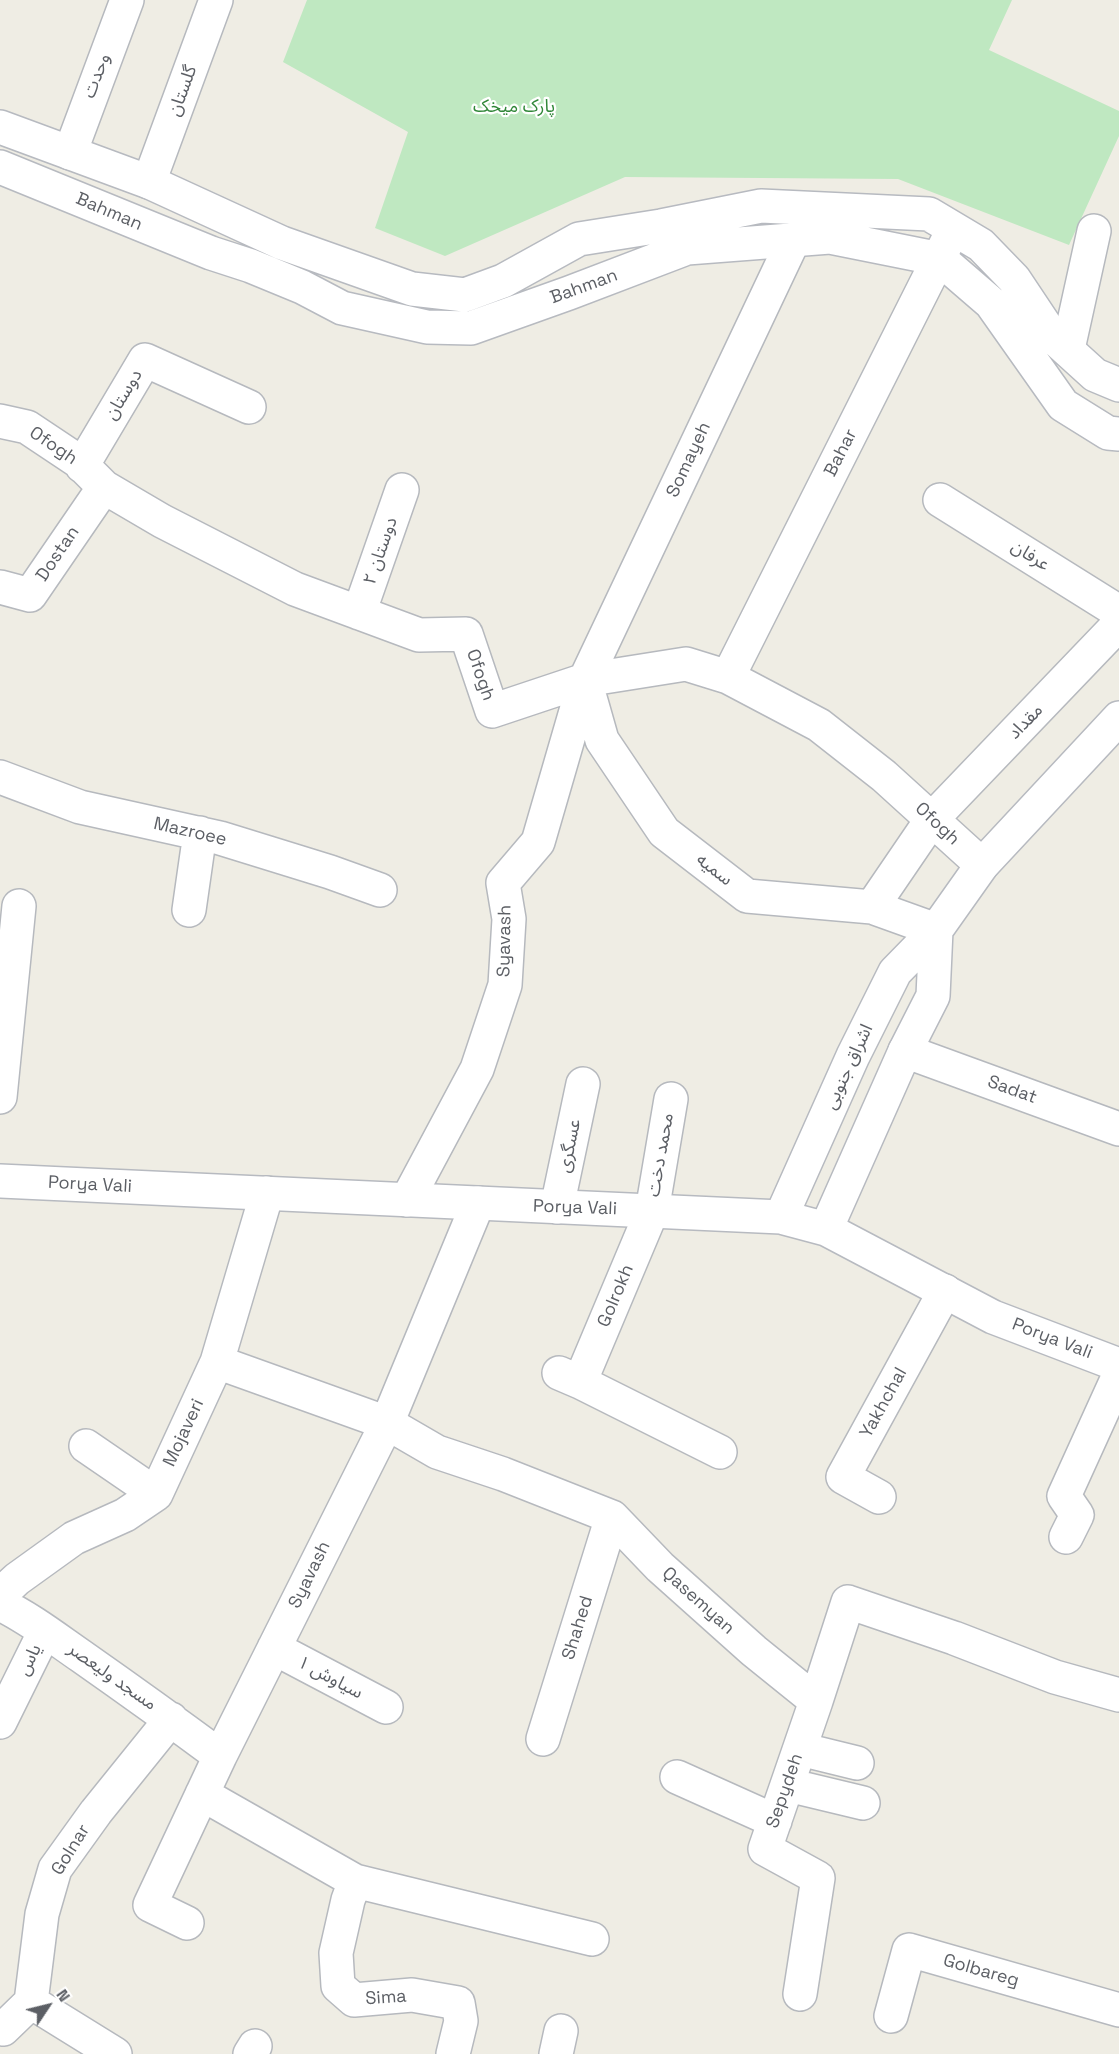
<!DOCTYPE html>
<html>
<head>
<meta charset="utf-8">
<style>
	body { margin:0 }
	#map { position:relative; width:1119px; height:2054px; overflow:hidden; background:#efede4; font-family:"Space Grotesk",sans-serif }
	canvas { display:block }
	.north { position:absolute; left:18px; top:1976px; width:60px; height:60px; -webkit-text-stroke:4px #fff; paint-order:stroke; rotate:55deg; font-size:16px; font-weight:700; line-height:24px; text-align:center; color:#5c5f65 }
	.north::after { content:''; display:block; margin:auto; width:21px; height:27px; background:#5c5f65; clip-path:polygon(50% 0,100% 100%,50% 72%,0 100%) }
</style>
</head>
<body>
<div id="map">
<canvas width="1119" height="2054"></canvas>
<div class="north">N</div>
</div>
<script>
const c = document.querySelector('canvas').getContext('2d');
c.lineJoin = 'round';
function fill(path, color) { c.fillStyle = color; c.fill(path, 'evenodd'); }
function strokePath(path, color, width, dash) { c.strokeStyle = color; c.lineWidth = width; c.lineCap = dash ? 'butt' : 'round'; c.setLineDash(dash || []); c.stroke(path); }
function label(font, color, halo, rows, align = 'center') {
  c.font = font + ' "Space Grotesk","Noto Sans Arabic",sans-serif'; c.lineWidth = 4.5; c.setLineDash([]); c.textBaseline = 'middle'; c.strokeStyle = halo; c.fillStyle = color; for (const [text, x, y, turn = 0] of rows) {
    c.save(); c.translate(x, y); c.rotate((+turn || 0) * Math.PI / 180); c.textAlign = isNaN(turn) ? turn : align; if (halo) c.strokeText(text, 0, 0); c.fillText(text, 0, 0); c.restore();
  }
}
const green = new Path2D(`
	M307 0H1012L989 50 1119 111V136L1069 245 898 179 625 177 445 256 375 228 408 132 283 62Z`);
const street = new Path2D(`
	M70 153 127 0
	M149 182 216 0
	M1068 349 1094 231
	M0 421 27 427 78 461 104 487 162 521 295 589 419 635 466 634 492 711 585 680 686 664 728 677 819 725 884 776 982 865
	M82 466 145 360 249 407
	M940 500 1119 612
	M0 587 30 595 104 487
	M359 613 402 490
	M728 677 951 234
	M585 680 602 740 664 832 747 896 872 907 936 930
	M0 777 80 807 220 838 330 872 380 890
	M872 907 932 819 1119 624
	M189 910 200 833
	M905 1051 1119 1129
	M0 1097 19 906
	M407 1200 477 1069 505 985 509 919 503 883 538 842 585 680 794 239
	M557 1207 583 1084
	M217 1362 387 1423 437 1452 503 1474 612 1517 660 1567 754 1651 816 1701 848 1602 954 1638 1055 1677 1119 1695
	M559 1373 580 1382 720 1452
	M580 1382 652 1211 671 1099
	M86 1446 156 1494
	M879 1497 843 1477 945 1291
	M1066 1537 1077 1515 1064 1496 1119 1375
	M0 1595 17 1579 74 1538 125 1515 156 1494 217 1362 267 1193
	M0 1604C29 1618 55 1638 81 1656 128 1689 174 1722 220 1756
	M274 1648 386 1707
	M0 1722 45 1631
	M543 1739 612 1517
	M800 1749 857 1763
	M677 1777 775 1821
	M788 1785 863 1803
	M202 1794 355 1881 592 1939
	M355 1881 348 1900 336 1953 338 1986 354 2000 412 1995 458 2003 461 2021 453 2054
	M187 1923 150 1905 220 1756 387 1423 478 1203
	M800 1994 818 1878 765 1849 816 1701
	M31 2002 115 2054
	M891 2016 909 1950 1119 2010
	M0 2027 3 2029 31 2002 42 1914 55 1869 96 1812 171 1719
	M250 2054 255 2046
	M556 2054 561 2031`);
const secondary = new Path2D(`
	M0 127 149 182 282 243 412 289 465 295 503 281 579 239 661 226 761 206 929 214 981 245 1014 279 1052 336 1095 375 1119 385
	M0 167 211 253 251 266 302 287 342 308 427 327 471 328 569 293 687 248 830 237 940 259 991 303 1063 405 1108 433 1119 434
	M0 1181 781 1217 826 1229 993 1317 1119 1365
	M781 1217 853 1056 895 972 936 930 982 865 1119 718
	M826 1229 905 1051 933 996 936 930`);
const streetNames = [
	["وحدت",97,76,-69],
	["گلستان",183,91,-70],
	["Bahman",109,212,23],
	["Bahman",584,287,-20],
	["دوستان",124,395,-59],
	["Ofogh",53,446,34],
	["Bahar",841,453,-63],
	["Somayeh",689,460,-65],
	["دوستان ۲",381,551,-71],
	["Dostan",58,554,-56],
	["عرفان",1030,556,32],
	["Ofogh",480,675,71],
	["مقداد",1026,722,-46],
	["Ofogh",937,824,43],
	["Mazroee",190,832,13],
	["سمیه",714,870,38],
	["Syavash",505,941,-89],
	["اشراق جنوبی",849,1067,-65],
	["Sadat",1012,1090,20],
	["عسگری",570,1146,-78],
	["محمد دخت",661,1155,-80],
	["Porya Vali",90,1185,3],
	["Porya Vali",575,1208,2],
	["Golrokh",616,1296,-67],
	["Porya Vali",1052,1339,21],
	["Yakhchal",884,1403,-61],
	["Mojaveri",184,1433,-65],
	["Syavash",310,1575,-64],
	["Qasemyan",698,1601,42],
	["Shahed",578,1628,-73],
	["یاس",30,1660,-64],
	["مسجد ولیعصر",112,1677,35],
	["سیاوش ۱",330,1678,28],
	["Sepydeh",785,1791,-71],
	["Golnar",71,1850,-58],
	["Golbareg",981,1971,16],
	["Sima",386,1998,-4]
];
const parkNames = [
	["پارک میخک",514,107]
];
fill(green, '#bfe8c1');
strokePath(street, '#b6b9be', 36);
strokePath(secondary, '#b7bac0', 36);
strokePath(street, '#fff', 33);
strokePath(secondary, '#fff', 33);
label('18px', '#5c5f65', '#fff', streetNames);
label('18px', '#318739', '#fff', parkNames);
</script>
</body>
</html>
